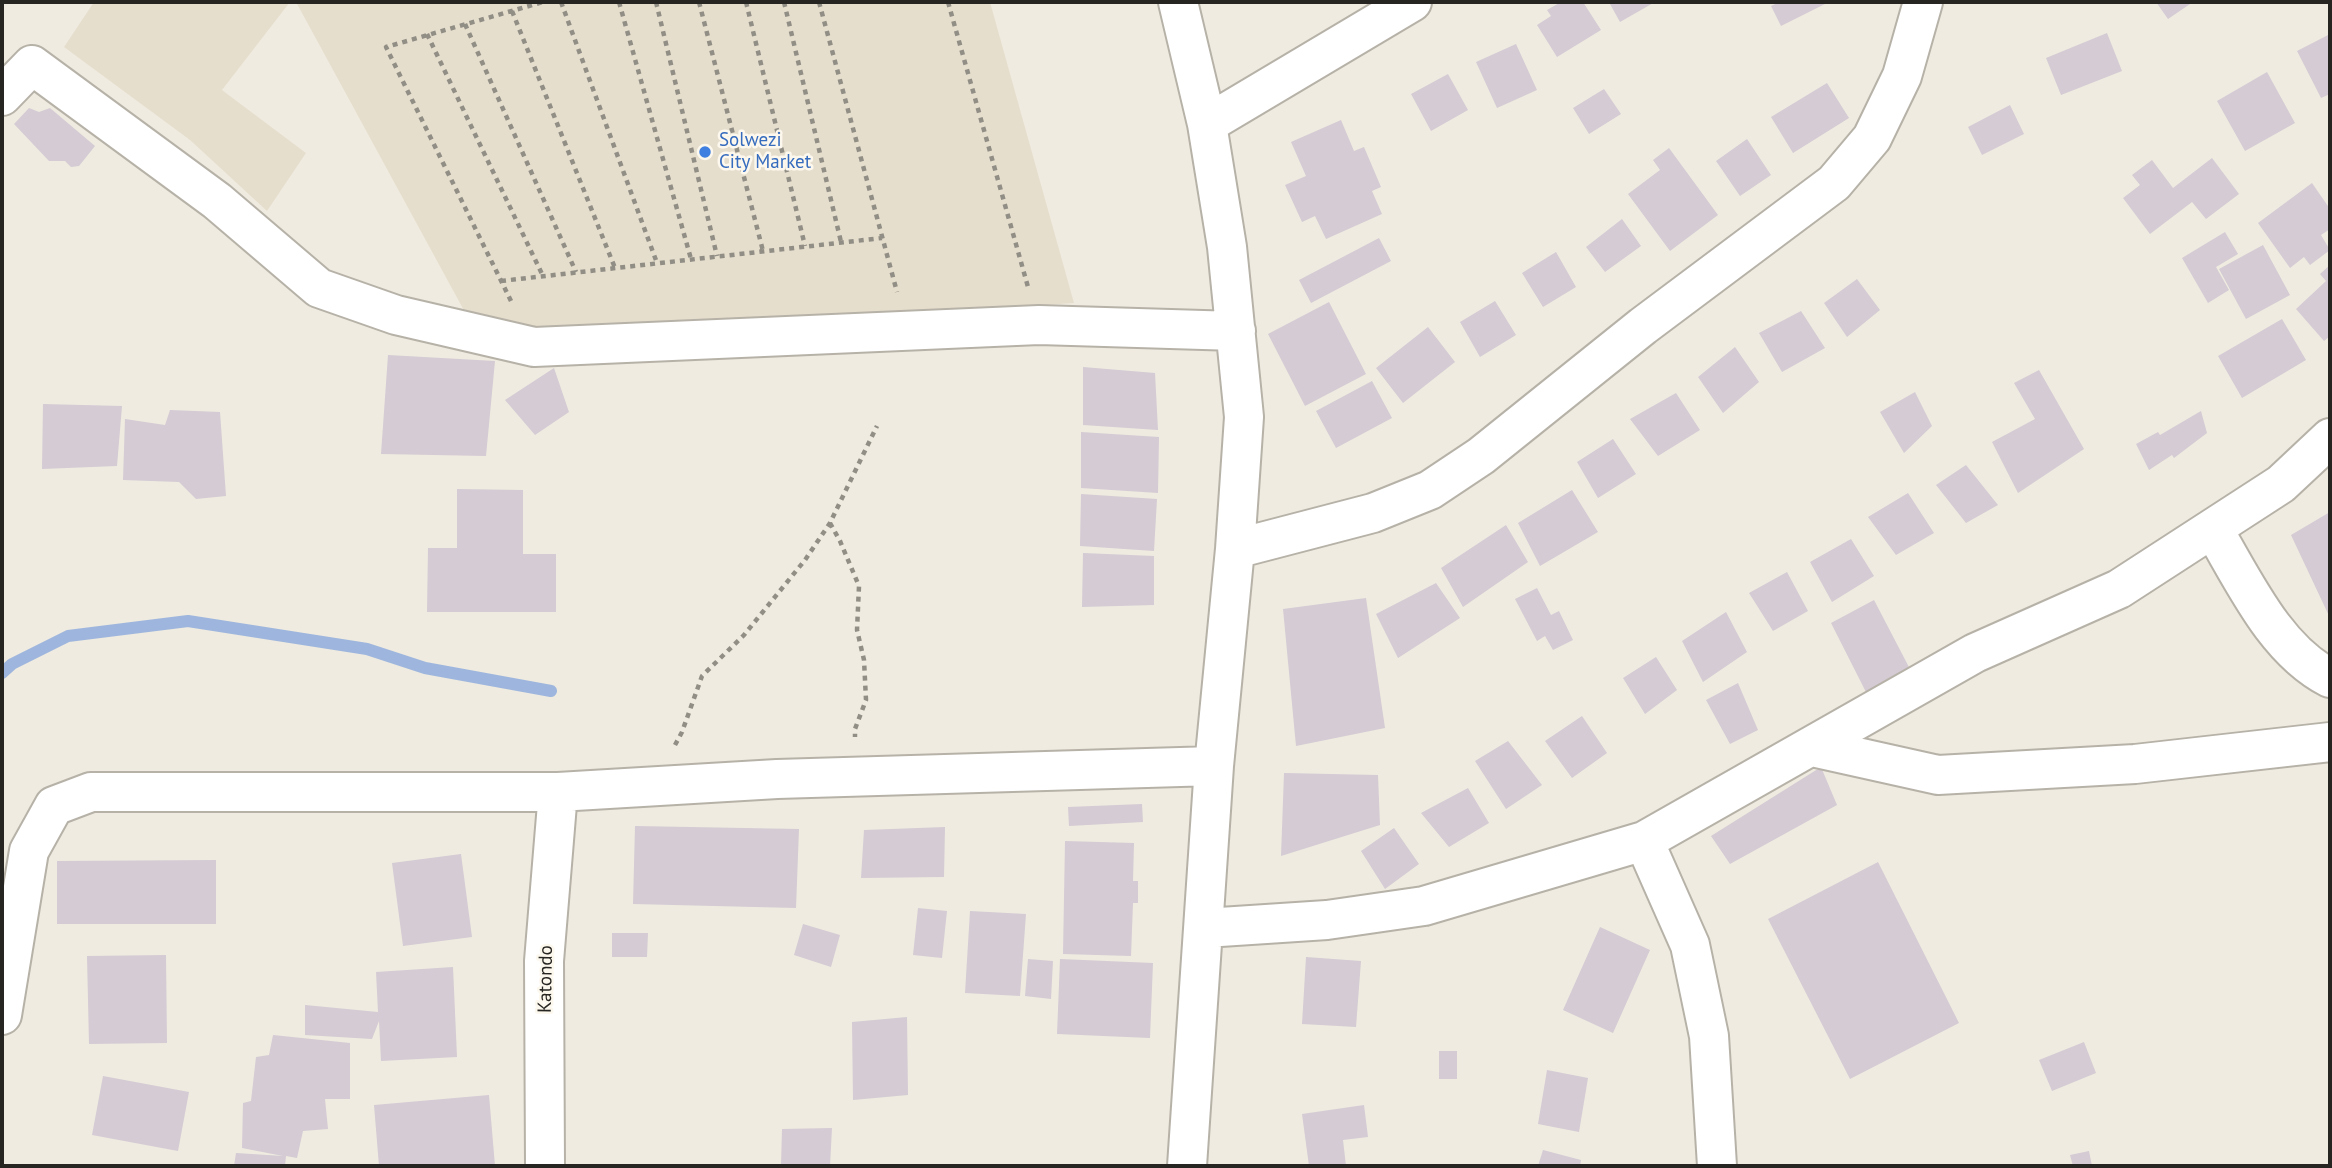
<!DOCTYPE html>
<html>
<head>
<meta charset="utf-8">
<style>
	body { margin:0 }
	#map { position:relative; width:2332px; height:1168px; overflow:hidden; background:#efebe0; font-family:"PT Sans",sans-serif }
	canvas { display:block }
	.frame { position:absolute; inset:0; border:4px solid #262521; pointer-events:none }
</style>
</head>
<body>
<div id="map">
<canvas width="2332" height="1168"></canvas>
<div class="frame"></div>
</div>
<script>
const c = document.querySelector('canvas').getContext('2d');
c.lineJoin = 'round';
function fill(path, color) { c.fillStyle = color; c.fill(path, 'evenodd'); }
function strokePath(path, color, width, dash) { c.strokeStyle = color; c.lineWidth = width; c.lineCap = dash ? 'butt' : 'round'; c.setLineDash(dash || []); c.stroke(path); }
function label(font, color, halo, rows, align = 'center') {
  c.font = font + ' "PT Sans",sans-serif'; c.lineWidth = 5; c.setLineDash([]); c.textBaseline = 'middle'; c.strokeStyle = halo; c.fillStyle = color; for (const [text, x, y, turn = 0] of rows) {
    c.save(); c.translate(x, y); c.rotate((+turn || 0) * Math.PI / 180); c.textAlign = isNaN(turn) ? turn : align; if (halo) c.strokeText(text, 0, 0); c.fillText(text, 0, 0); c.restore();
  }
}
const built = new Path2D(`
	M94 2H290L222 90 306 153 267 211 190 140 64 47Z
	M296 2H990L1074 303 542 339 467 316Z`);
const stream = new Path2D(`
	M2 673 12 664 68 636 188 621 367 649 425 668 551 691`);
const building = new Path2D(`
	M1561 2H1583L1601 30 1557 57 1537 25 1551 16 1547 10Z
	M1614 2H1655L1620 22 1610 4Z
	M1780 2H1829L1781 26 1771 6Z
	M2156 2H2193L2168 19Z
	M2107 33 2122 71 2061 95 2046 58Z
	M2330 34V94L2321 98 2297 51Z
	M1516 44 1537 90 1497 108 1476 62Z
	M2267 72 2295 123 2245 151 2217 101Z
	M1448 74 1468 110 1431 131 1411 94Z
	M1827 83 1849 118 1793 153 1771 117Z
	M1604 89 1621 114 1589 134 1573 108Z
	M2010 105 2024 134 1982 155 1968 127Z
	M29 108 39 112 50 108 95 146 79 166 71 167 65 161H49L14 124Z
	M1341 120 1354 151 1364 147 1381 187 1372 191 1382 214 1326 239 1315 216 1302 222 1285 185 1306 176 1291 142Z
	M1747 139 1771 175 1740 196 1716 161Z
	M1669 148 1718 215 1670 251 1628 194 1660 170 1653 160Z
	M2212 158 2239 194 2206 219 2192 202 2150 234 2123 198 2140 185 2132 175 2152 160 2173 188Z
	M2312 183 2330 209V229L2321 235 2330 250 2310 265 2304 257 2290 268 2258 223Z
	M1622 219 1641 246 1605 272 1586 247Z
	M2225 232 2238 254 2216 267 2229 290 2208 303 2182 258Z
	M1379 238 1391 261 1311 303 1299 280Z
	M2263 245 2290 295 2246 319 2219 269Z
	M1556 252 1576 287 1543 307 1522 273Z
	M2330 265V336L2324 341 2296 309 2326 281 2320 274Z
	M1857 279 1880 310 1847 337 1824 303Z
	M1495 301 1516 335 1480 357 1460 322Z
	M1329 302 1366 374 1305 406 1268 334Z
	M1801 311 1825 348 1782 372 1759 333Z
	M2282 319 2306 360 2242 398 2218 356Z
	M1428 327 1455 362 1403 403 1376 368Z
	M1735 347 1759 382 1723 413 1698 377Z
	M388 355 495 361 486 456 381 454Z
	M1083 367 1155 373 1158 430 1083 425Z
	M554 368 569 412 535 435 505 400Z
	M2039 370 2084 449 2018 493 1992 442 2035 419 2014 383Z
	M1372 381 1392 418 1336 448 1316 411Z
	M1915 392 1932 426 1904 453 1880 412Z
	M1676 393 1700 430 1658 456 1630 419Z
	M43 404 122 406 117 466 42 469Z
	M170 410 220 412 226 496 196 499 179 482 123 480 125 419 165 425Z
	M2201 411 2207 433 2174 458 2172 455 2149 470 2136 444 2158 432 2160 435Z
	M1081 432 1159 437 1158 493 1081 488Z
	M1613 439 1636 474 1598 498 1577 462Z
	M1966 465 1998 505 1966 523 1936 485Z
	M457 489 523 490V554H556V612H427L428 548H457Z
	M1572 490 1598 532 1540 566 1518 523Z
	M1908 493 1934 533 1896 555 1868 517Z
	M1081 494 1157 499 1154 551 1080 546Z
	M2330 512V618L2291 535Z
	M1506 525 1528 562 1463 607 1441 568Z
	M1851 539 1874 576 1832 602 1810 562Z
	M1083 553 1154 556V605L1082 607Z
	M1787 572 1808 611 1773 631 1749 593Z
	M1436 583 1460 618 1398 658 1376 614Z
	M1537 588 1551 615 1559 611 1573 640 1553 650 1545 636 1537 641 1515 599Z
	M1366 598 1385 728 1296 746 1283 609Z
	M1874 600 1911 671 1869 698 1831 623Z
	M1726 612 1747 652 1703 682 1682 641Z
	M1656 657 1677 690 1645 714 1623 678Z
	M1738 683 1758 730 1730 744 1706 700Z
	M1582 716 1607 753 1572 778 1545 741Z
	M1508 741 1542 785 1506 809 1475 761Z
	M1821 767 1837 805 1730 864 1711 836Z
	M1284 773 1378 775 1380 825 1281 856Z
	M1468 788 1489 823 1449 847 1421 813Z
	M1142 804 1143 822 1069 826 1068 807Z
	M635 826 799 829 796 908 633 904Z
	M945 827 944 877 861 878 864 830Z
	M1394 828 1419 864 1385 889 1361 851Z
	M1065 841 1134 843 1133 881H1138V903H1133L1131 956 1063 954Z
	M461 854 472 937 403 946 392 863Z
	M216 860V924H57V861Z
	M1878 862 1959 1023 1850 1079 1768 919Z
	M918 908 947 911 942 958 913 955Z
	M970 911 1026 914 1020 996 965 993Z
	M803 924 840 935 831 967 794 955Z
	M1600 927 1650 950 1613 1033 1563 1010Z
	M612 933H648L647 957H612Z
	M166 955 167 1043 89 1044 87 956Z
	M1306 957 1361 961 1356 1027 1302 1024Z
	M1028 959 1053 961 1051 999 1025 996Z
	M1060 959 1153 963 1150 1038 1057 1034Z
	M453 967 457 1057 381 1061 379 1021 372 1039 305 1035V1005L378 1012 376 972Z
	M907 1017 908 1095 853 1100 852 1022Z
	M273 1035 350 1043V1099H325L328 1129 303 1131 297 1158 286 1156 285 1166H234L236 1153 283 1156 242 1148 243 1103 251 1101 256 1057 269 1055Z
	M2084 1042 2096 1073 2052 1091 2039 1060Z
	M1439 1051H1457V1079H1439Z
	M1547 1070 1588 1078 1579 1132 1538 1124Z
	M103 1076 189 1092 178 1151 92 1135Z
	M489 1095 495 1166H379L374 1105Z
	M1364 1105 1368 1137 1343 1140 1346 1166H1309L1302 1114Z
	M832 1128 830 1166H781L782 1129Z
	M1543 1150 1581 1160 1580 1166H1538Z
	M2089 1151 2092 1166H2073L2070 1155Z`);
const path = new Path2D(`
	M561 2 657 263
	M619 2 691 259
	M656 2 717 256
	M699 2 763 251
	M746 2 805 246
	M784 2 841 242
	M819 2 897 292
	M948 2 1028 287
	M512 11 615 268
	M465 24 576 272
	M427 34 543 276
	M501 281 882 238
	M511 301 386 47 543 2
	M830 523 840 541 859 586 857 630 864 660 866 700 855 729V737
	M675 745 682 732 702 676 744 635 805 560 830 523 877 426`);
const minor = new Path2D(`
	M1178 2 1207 124 1227 247 1244 417 1235 549 1214 766 1187 1166
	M2 96 32 65 217 201 319 288 396 315 534 347 1039 325 1236 331
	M1207 124 1412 2
	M2213 529C2244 581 2275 650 2330 678
	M1235 549 1373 513 1430 490 1481 456 1643 326 1834 183 1872 138 1902 76 1923 2
	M1812 747 1938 775 2135 764 2330 742
	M1644 841 1690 945 1709 1036 1717 1166
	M1205 928 1327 920 1424 906 1644 841 1975 653 2119 589 2281 484 2330 438
	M2 1015 29 851 54 806 91 792H558L777 779 1214 766
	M545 1166 544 961 558 792`);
const markers = [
	[705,152,7,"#3f7fe0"]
];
const shopNames = [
	["Solwezi",719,141],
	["City Market",719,163]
];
const streetNames = [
	["Katondo",546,979,-89]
];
fill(built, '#e6decd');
strokePath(stream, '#9eb6dd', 12);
fill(building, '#d4cbd4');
strokePath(minor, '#b7b2a8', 42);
strokePath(path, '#918e86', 4.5, [5, 5]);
strokePath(minor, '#fff', 38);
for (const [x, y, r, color] of markers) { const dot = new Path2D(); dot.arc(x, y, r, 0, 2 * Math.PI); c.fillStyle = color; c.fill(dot); strokePath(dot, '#fdf8ee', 2.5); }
label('19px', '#366cbe', '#fdf8ee', shopNames, 'left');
label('19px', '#262521', '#fdf8ee', streetNames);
</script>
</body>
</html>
